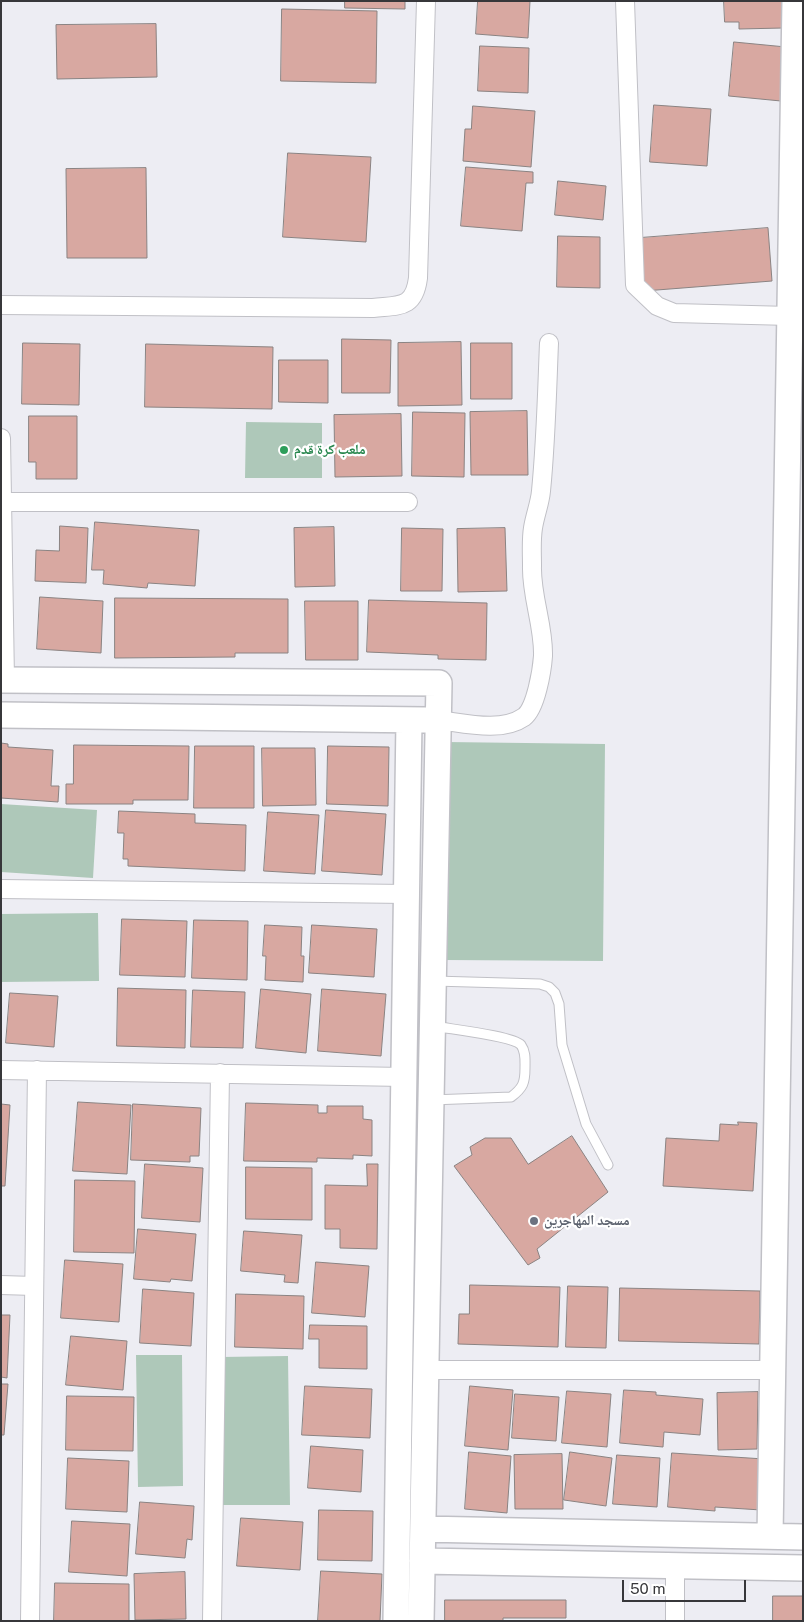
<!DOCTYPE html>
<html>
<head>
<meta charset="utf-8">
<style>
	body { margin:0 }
	#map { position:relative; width:804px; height:1622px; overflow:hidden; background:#ededf3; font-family:"Public Sans",sans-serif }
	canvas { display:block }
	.frame { position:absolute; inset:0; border:2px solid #37373a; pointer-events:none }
	.scale { position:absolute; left:622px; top:1580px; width:124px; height:22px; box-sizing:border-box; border:2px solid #37373a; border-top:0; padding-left:6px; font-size:15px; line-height:18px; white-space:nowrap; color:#37373a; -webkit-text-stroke:4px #fff; paint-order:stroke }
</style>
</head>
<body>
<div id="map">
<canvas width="804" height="1622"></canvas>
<div class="frame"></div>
<div class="scale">50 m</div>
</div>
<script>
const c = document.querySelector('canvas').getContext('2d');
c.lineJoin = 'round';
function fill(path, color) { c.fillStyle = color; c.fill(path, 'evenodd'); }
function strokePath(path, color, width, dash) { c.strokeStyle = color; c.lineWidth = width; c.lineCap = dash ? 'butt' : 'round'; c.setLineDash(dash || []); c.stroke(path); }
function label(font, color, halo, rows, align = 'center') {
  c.font = font + ' "Public Sans","Noto Naskh Arabic",sans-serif'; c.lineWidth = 4.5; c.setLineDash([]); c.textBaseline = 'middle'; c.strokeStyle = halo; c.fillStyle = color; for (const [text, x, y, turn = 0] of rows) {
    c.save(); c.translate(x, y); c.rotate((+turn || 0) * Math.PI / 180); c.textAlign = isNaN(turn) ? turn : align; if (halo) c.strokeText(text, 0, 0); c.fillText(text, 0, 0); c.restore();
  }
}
const green = new Path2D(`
	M246 422 322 423V478H245Z
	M446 742 605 744 603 961 445 960Z
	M1 804 97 810 93 878 1 872Z
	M98 913 99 981 1 982V914Z
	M136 1355H182L183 1486 138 1487Z
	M288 1356 290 1505H223L221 1357Z`);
const building = new Path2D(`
	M345 1H405V9L345 8Z
	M478 1H530L528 38 476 34Z
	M724 1H783V28L739 29V22H725Z
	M282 9 377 11 376 83 281 81Z
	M156 24 157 77 57 79 56 25Z
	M734 42 786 47 781 101 729 96Z
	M480 46 529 48 528 93 478 91Z
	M654 105 711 109 707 166 650 162Z
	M473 106 535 111 531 167 463 161 465 129H471Z
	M288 153 371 157 366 242 283 237Z
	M466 167 533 172V183H526L522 231 461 226Z
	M146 168 147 258H67L66 169Z
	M558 181 606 186 603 220 555 215Z
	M768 228 772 281 644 291 640 238Z
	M558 236 600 237V288L557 287Z
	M342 339 391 340 390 393H342Z
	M461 342 462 405 398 406V343Z
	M23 343 80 344 79 405 22 404Z
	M471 343H512V399H471Z
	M146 344 273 347 272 409 145 407Z
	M279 360H328V403L279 402Z
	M527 411 528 475H471L470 412Z
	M413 412 465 413 464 477 412 476Z
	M401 414 402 476 335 477 334 415Z
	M29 416H77V479H36V462H29Z
	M95 522 199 530 195 586 148 583 147 588 103 584 104 570H92Z
	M60 526 88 528 86 583 35 581 36 550 59 551Z
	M334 527 335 586 295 587 294 528Z
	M402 528 443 529 442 591H401Z
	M505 528 507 591 458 592 457 529Z
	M40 597 103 601 101 653 37 649Z
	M115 598 288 599V653H235V657L115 658Z
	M369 600 487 603 486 660 438 659V655L367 652Z
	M305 601H358V660H306Z
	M1 743 8 744V747L53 750 51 786H59L58 802 1 798Z
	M74 745 189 746 188 800H133V804H66V784H73Z
	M195 746H254V808H194Z
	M328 746 389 747 388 806 327 804Z
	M262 748H315L316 805 263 806Z
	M326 810 386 814 382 875 322 871Z
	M119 811 195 814V823L246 825 245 871 128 866V859H123L124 833H118Z
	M268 812 319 815 315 874 264 871Z
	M122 919 187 921 185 977 120 975Z
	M194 920 248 921 247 980 192 978Z
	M265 925 302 927 301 956H304L303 982 265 980 266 956H263Z
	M312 925 377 929 374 977 309 973Z
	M118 988 186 990 185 1048 117 1046Z
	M261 989 311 994 306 1053 256 1048Z
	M322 989 386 994 381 1056 318 1051Z
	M193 990 245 992 243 1048 191 1047Z
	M10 993 58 996 54 1047 6 1043Z
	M78 1102 131 1105 127 1174 73 1171Z
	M246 1103 318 1105V1113H327V1106H363V1119L372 1120V1156L353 1155V1159L317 1158V1162L244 1161Z
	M1 1104 10 1105 5 1186H1Z
	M133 1104 201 1108 199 1156H190V1162L131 1160Z
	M738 1122 757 1123 753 1191 663 1186 666 1138 719 1141 720 1124 738 1125Z
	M572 1136 608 1192 537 1249 540 1258 528 1265 454 1166 472 1155 470 1147 485 1138H511L528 1164Z
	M145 1164 203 1168 200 1222 142 1218Z
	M367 1164H378L377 1249 340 1248V1229H325V1185L367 1186Z
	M246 1167 312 1168V1220L246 1219Z
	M75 1180 135 1181 134 1253 74 1252Z
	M138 1229 196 1234 192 1281 171 1279 170 1282 134 1279Z
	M244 1231 302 1235 298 1283 284 1282 285 1275 241 1271Z
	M65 1260 123 1264 119 1322 61 1318Z
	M316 1262 369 1266 365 1317 312 1313Z
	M470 1285 560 1287 558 1347 458 1344 459 1314H469Z
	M568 1286 608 1287 606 1348 566 1347Z
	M620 1288 760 1291 759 1344 619 1341Z
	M143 1289 194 1293 191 1346 140 1343Z
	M236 1294 304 1296 303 1349 235 1347Z
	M1 1315H10L7 1378 1 1377Z
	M310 1325 367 1326V1369L319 1368V1339H309Z
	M71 1336 127 1341 123 1390 66 1385Z
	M1 1384H8L4 1435H1Z
	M305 1386 372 1389 370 1438 302 1435Z
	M470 1386 513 1390 508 1450 465 1446Z
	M624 1390 656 1392V1395L703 1399 700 1435 664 1432 663 1447 620 1443Z
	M567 1391 611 1394 607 1447 562 1443Z
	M758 1392 757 1449 718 1450 717 1393Z
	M515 1394 559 1397 556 1441 512 1438Z
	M67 1396 134 1397 133 1451 66 1450Z
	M311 1446 363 1450 361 1492 308 1488Z
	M469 1452 511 1456 507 1513 465 1509Z
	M570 1452 612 1458 606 1506 564 1500Z
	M672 1453 764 1459 761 1510 715 1507V1511L668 1507Z
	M562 1454 563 1509H515L514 1455Z
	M617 1455 660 1458 657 1507 613 1504Z
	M68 1458 129 1461 127 1512 66 1509Z
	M140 1502 194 1506 192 1540 187 1539 185 1558 136 1554Z
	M319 1510 373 1511 372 1561 318 1560Z
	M241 1518 303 1522 300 1570 237 1566Z
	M72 1521 130 1524 127 1576 69 1572Z
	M321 1571 382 1574 380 1621H318Z
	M185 1572 186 1619 135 1620 134 1574Z
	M55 1583 129 1584V1621H54Z
	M773 1596H803V1621H773Z
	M445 1600H566V1618H503V1621H445Z`);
const lane = new Path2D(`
	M434 981 540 984 549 987 555 993 559 1004 562 1045 586 1124 608 1165
	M431 1100 511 1097C523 1088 525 1083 525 1068 525 1060 526 1052 521 1045 513 1036 449 1029 434 1026`);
const street = new Path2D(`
	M625 1 635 285 657 306 674 313 790 316
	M1 305 373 308C399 305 414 309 418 278L426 1
	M1 438 5 680
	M2 502H408
	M438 720C464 723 501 733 524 717 536 708 542 670 543 656 544 626 531 596 532 566 532 553 531 540 533 528 535 515 540 503 541 491 546 441 547 392 549 343
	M1 889 406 894
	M1 1070 404 1077
	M1 1285 34 1286
	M426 1370H772
	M675 1565V1621
	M30 1621 37 1070
	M212 1621 220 1073`);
const secondary = new Path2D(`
	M1 680 439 683 421 1621
	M1 715 426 720
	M423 1529 803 1537
	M770 1536 795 1
	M422 1561 803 1568
	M396 1621 409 720`);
const markers = [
	[284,450,5,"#2e9e5b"],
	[534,1221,5,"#6b7280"]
];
const leisureNames = [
	["ملعب كرة قدم",294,450]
];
const worshipNames = [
	["مسجد المهاجرين",544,1221]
];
fill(green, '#aec8b9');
fill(building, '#d8a8a1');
strokePath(building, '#8a8382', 1);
strokePath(lane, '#c0c0c6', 11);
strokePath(street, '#c0c0c6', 20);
strokePath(secondary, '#c0c0c6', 28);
strokePath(lane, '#fff', 9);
strokePath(street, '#fff', 18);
strokePath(secondary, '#fff', 25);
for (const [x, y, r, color] of markers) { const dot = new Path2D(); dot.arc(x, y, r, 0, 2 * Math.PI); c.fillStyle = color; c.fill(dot); strokePath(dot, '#fff', 2); }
label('bold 14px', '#27864d', '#fff', leisureNames, 'left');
label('bold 14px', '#5b616d', '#fff', worshipNames, 'left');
</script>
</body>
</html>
